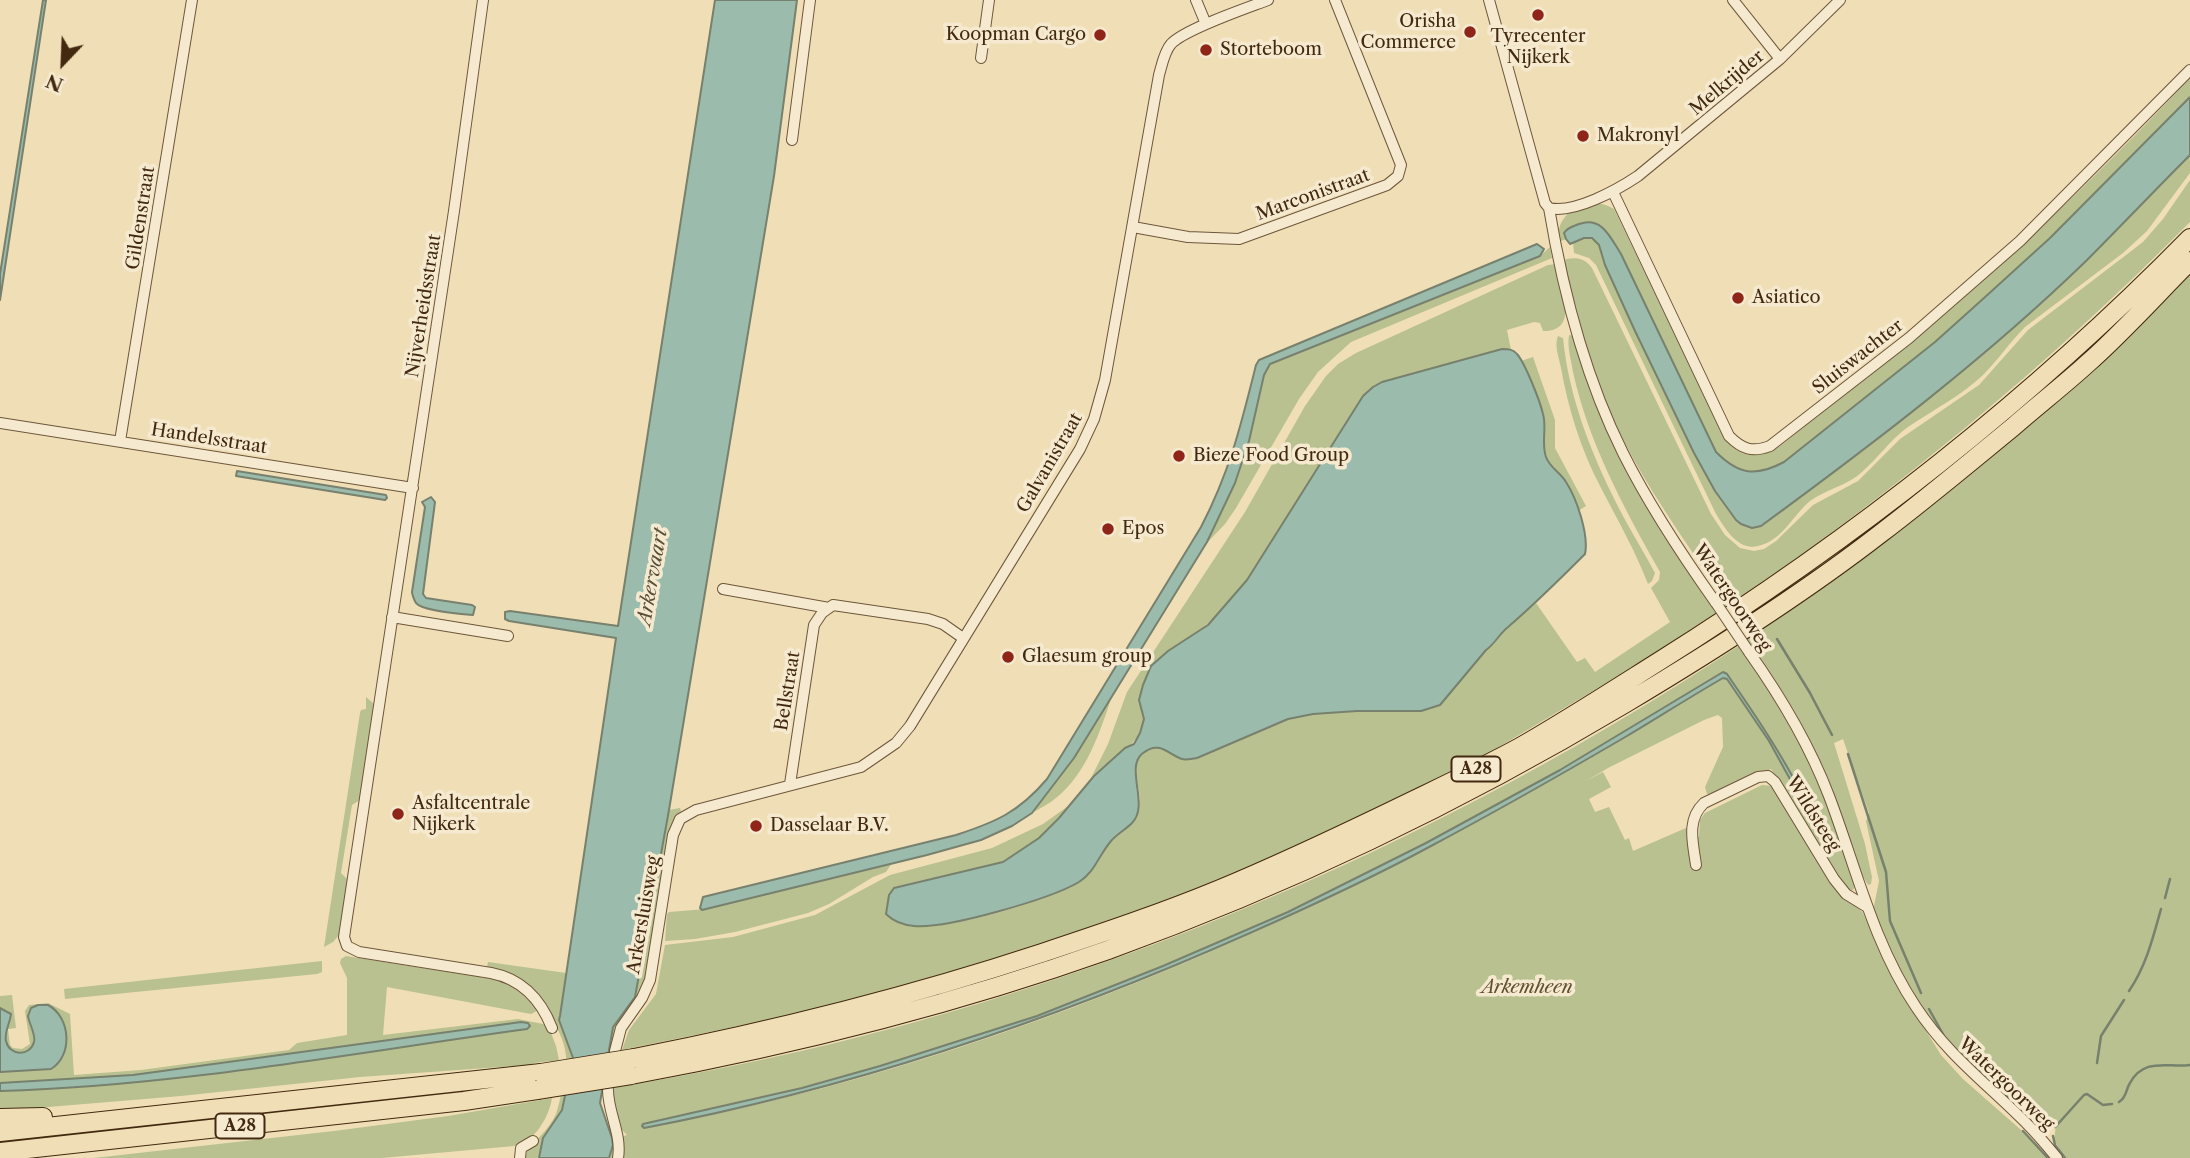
<!DOCTYPE html>
<html>
<head>
<meta charset="utf-8">
<style>
	body { margin:0 }
	#map { position:relative; width:2190px; height:1158px; overflow:hidden; background:#f0deb7; font-family:"Libre Caslon Text",serif }
	canvas { display:block }
	.north { position:absolute; left:28px; top:28px; width:70px; height:70px; -webkit-text-stroke:5px #f5ead0; paint-order:stroke; rotate:203deg; font-size:19px; font-weight:700; line-height:28px; text-align:center; color:#42290f }
	.north::after { content:''; display:block; margin:auto; width:24px; height:32px; background:#42290f; clip-path:polygon(50% 0,100% 100%,50% 72%,0 100%) }
</style>
</head>
<body>
<div id="map">
<canvas width="2190" height="1158"></canvas>
<div class="north">N</div>
</div>
<script>
const c = document.querySelector('canvas').getContext('2d');
c.lineJoin = 'round';
function fill(path, color) { c.fillStyle = color; c.fill(path, 'evenodd'); }
function strokePath(path, color, width, dash) { c.strokeStyle = color; c.lineWidth = width; c.lineCap = dash ? 'butt' : 'round'; c.setLineDash(dash || []); c.stroke(path); }
function label(font, color, halo, rows, align = 'center') {
  c.font = font + ' "Libre Caslon Text",serif'; c.lineWidth = 7; c.setLineDash([]); c.textBaseline = 'middle'; c.strokeStyle = halo; c.fillStyle = color; for (const [text, x, y, turn = 0] of rows) {
    c.save(); c.translate(x, y); c.rotate((+turn || 0) * Math.PI / 180); c.textAlign = isNaN(turn) ? turn : align; if (halo) c.strokeText(text, 0, 0); c.fillText(text, 0, 0); c.restore();
  }
}
const green = new Path2D(`
	M2190 78V97L2050 238 1935 342 1784 462C1756 477 1740 474 1716 452L1621 254 1602 226 1592 222 1564 233 1566 239 1559 242C1553 212 1590 193 1614 209L1723 433C1739 460 1753 459 1779 447 1840 398 1902 351 1961 300 2040 230 2118 155 2190 78Z
	M2190 155V173L2147 231 2123 253 2025 327C2010 342 1998 360 1983 375 1961 396 1933 410 1908 427 1890 440 1878 458 1862 472 1847 486 1826 489 1810 501 1793 515 1782 541 1758 546 1737 551 1724 527 1715 512L1596 265 1589 258 1574 253 1573 243 1584 238H1592C1602 245 1607 269 1613 281 1631 318 1715 517 1745 526 1749 528 1757 526 1761 526L1866 449 1953 378 2085 262Z
	M2190 180V222C2048 366 1892 494 1725 609L1714 593 1718 590C1679 532 1638 475 1609 411 1587 364 1575 313 1564 263L1566 259C1577 257 1585 258 1592 268L1711 514 1725 535 1740 548 1754 551 1764 549 1776 541 1813 505 1858 481 1900 439 1979 385 2028 330 2143 242 2163 219Z
	M1550 247 1552 258 1351 342 1318 372 1299 399 1236 508 1225 524 1203 547C1223 515 1237 479 1248 442 1254 423 1258 378 1270 364L1540 256Z
	M1556 264C1561 286 1581 332 1543 331L1540 323 1534 322 1507 330 1511 350 1491 352 1382 382 1364 396 1247 580 1223 610 1196 634 1139 700C1141 707 1145 715 1144 722 1140 746 1107 760 1091 778L1108 744 1127 692 1245 512 1305 406 1326 376 1338 364 1356 353 1548 265Z
	M2190 274V1158H2065L2054 1140 2056 1125 2009 1101 1970 1065 1935 1026 1912 992 1897 965 1873 911 1879 881 1866 821 1869 813 1843 739 1834 743 1865 844 1872 877 1871 884 1868 885 1862 875C1842 822 1824 766 1797 716 1782 689 1763 666 1746 640 1828 584 1910 526 1986 462 2057 403 2125 339 2190 274Z
	M1569 335 1574 336 1595 396 1718 614 1635 666 1460 770 1309 843 1107 925 1007 958 830 1007 622 1050 629 1030 656 994 665 945 733 937 815 915 890 875 992 848 1043 824 1071 804 1039 838 1003 863 894 888 892 920C900 924 909 927 918 927 956 927 1044 902 1077 883 1082 880 1089 874 1093 869 1100 861 1104 851 1110 842 1118 832 1137 817 1139 804 1143 789 1127 765 1143 753 1159 740 1168 754 1181 759 1186 760 1192 759 1197 758L1288 719 1313 714 1357 711H1421L1440 705 1486 650 1494 644 1501 634 1536 603 1577 662 1585 658 1595 672 1670 622 1651 588 1659 580 1660 572C1624 508 1589 444 1573 372 1571 360 1567 347 1569 335Z
	M1558 336 1563 338C1569 400 1594 461 1623 516 1633 535 1645 554 1655 573L1652 581 1648 584C1635 550 1617 519 1600 486 1581 450 1568 408 1561 368 1559 358 1554 345 1558 336Z
	M1533 357 1555 420V448L1586 506 1578 511 1568 484 1549 465 1546 459 1544 450 1543 414 1521 361Z
	M1740 645C1762 679 1786 713 1804 750 1825 794 1842 839 1855 886L1853 890 1850 891 1846 889 1771 769 1712 795 1707 794 1705 787 1723 747 1722 718 1718 715 1704 720 1608 768 1586 781 1603 772 1611 787 1589 799 1595 812 1609 807 1625 840 1629 838 1633 851 1686 828 1689 838 1699 837 1700 820 1705 813 1762 785 1773 786 1836 889C1844 899 1855 904 1863 913L1890 973 1941 1055 1963 1079 2037 1144 2048 1158H524C531 1142 549 1131 556 1114 560 1104 567 1066 566 1056 564 1028 535 992 513 976 506 971 496 969 487 967L488 962 566 973 559 1020 573 1058 562 1110 540 1156 621 1137 627 1135 619 1127 611 1088C1013 1025 1401 869 1740 645ZM1723 672 1727 674C1752 709 1775 744 1795 781 1801 793 1811 808 1813 821L1769 741 1727 679 1723 678C1392 885 1030 1058 644 1128L642 1125 802 1088 880 1066 1037 1016 1163 966 1288 912 1426 843 1560 770Z
	M1112 696C1100 732 1087 773 1056 798 1049 804 1040 808 1032 813L1074 758Z
	M366 697 374 704 360 800 352 805 341 873 348 880 339 935 333 942 324 947 360 713 361 710 366 709Z
	M680 808 681 811 678 815 643 988 611 1052H609L613 1027 635 997 669 810Z
	M892 863 886 872 873 877 829 904 808 913 735 932 695 939 665 941 667 914 669 912 706 909Z
	M346 956 499 980C516 987 528 995 539 1010L531 1014 387 987 383 1035 518 1019 548 1025 556 1046 559 1060C549 1062 537 1061 529 1065L360 1077 181 1096 0 1111V1091C177 1086 352 1053 527 1029L530 1024 521 1022 133 1075 0 1083V1072L51 1069 66 1038 60 1016 30 1025C44 1055 14 1060 7 1045 1 1033 12 1023 8 1011L0 1008V996L12 995 16 1028 8 1029 10 1045 13 1048 22 1049 30 1044 25 1011 29 1005 48 1003 70 1014 74 1075 141 1070 289 1050 297 1043 347 1035V978L340 963 341 959Z
	M322 961V972L317 974 65 999 64 989Z
	M552 1098C549 1117 535 1142 514 1146L382 1158H94L334 1131 448 1116Z`);
const water = new Path2D(`
	M43 0H46L0 300V274Z
	M715 0H797L774 176 669 810 635 997 613 1027 602 1091 600 1103 612 1138 613 1145 609 1158H539L543 1138 562 1110 573 1058 559 1020 560 1016 616 638 509 621 505 619V612L510 611 618 626Z
	M2190 97V155C2155 190 2121 226 2086 261 1986 358 1873 444 1761 526L1752 528 1741 524 1736 520 1715 491 1694 453 1635 331 1605 265 1599 245 1592 238H1584L1570 244 1566 239 1564 233C1568 227 1572 227 1579 224 1602 216 1610 237 1621 254L1716 452C1739 475 1756 477 1784 462L1935 342 1984 298 2050 238Z
	M1537 244 1544 249 1540 256 1270 364 1264 375 1249 441 1235 483 1207 542 1074 758 1032 813 1012 826 981 840 927 855 706 909 702 910 700 908 703 897 956 835C996 822 1019 812 1047 779L1201 527C1230 471 1241 425 1256 365L1259 360Z
	M1502 349C1508 349 1513 349 1517 354 1525 363 1540 401 1543 414 1547 428 1541 443 1546 457 1550 468 1560 472 1566 482 1577 499 1589 535 1585 554 1560 579 1535 604 1508 627 1499 634 1495 644 1486 650L1440 705 1421 711H1357L1313 714 1288 719 1197 758C1192 759 1186 760 1182 759 1168 754 1159 740 1143 753 1124 767 1150 805 1132 823 1125 830 1117 834 1111 841 1099 855 1095 872 1079 882 1050 899 947 929 914 926 903 925 894 922 886 914L889 895 894 888 1003 862 1039 838 1059 818 1094 776 1125 748 1134 744 1140 733 1144 719 1139 700 1143 685 1151 666 1168 651 1208 625 1247 580 1363 396 1373 387 1382 382Z
	M237 471 386 495 387 498 385 500 236 476Z
	M431 497 435 502 423 594 426 598 472 605 475 607 473 615C460 614 423 611 416 603 414 600 412 594 412 592L425 507 422 502Z
	M1723 672 1727 674C1751 709 1775 744 1795 781 1801 793 1810 808 1813 821L1769 741 1727 679 1723 678C1690 697 1659 717 1627 736 1562 774 1497 811 1431 846 1372 878 1311 906 1250 933 1055 1020 853 1088 644 1128L642 1126 643 1124 802 1088 880 1066 1037 1016 1163 966 1288 912 1426 843 1560 770Z
	M38 1005H48C71 1017 73 1056 51 1069L0 1072V1008L11 1014C10 1024 4 1031 6 1041 9 1056 30 1057 34 1042 36 1034 29 1024 28 1016L31 1008Z
	M521 1022 528 1023 530 1026 527 1029C352 1053 177 1086 0 1091V1083L133 1075Z`);
const stream = new Path2D(`
	M1777 639 1810 693 1832 735
	M1848 754 1886 872 1890 921 1921 993
	M2165 898 2170 879
	M2129 991C2146 966 2153 938 2161 909
	M1929 1009 1944 1036
	M2097 1063 2101 1036 2124 1000
	M1998 1090 2023 1108 2057 1125 2055 1127
	M2119 1102C2127 1097 2125 1091 2130 1083 2144 1057 2168 1068 2190 1065
	M2057 1125 2084 1095 2087 1094 2103 1105 2112 1104
	M2023 1131 2048 1158
	M2053 1136 2055 1145 2065 1158`);
const street = new Path2D(`
	M483 0 454 211 344 937 347 946 359 952 491 973C522 979 541 1000 552 1028
	M1196 0 1206 24
	M1489 0 1545 203 1549 208C1563 292 1585 377 1623 453 1649 505 1682 555 1716 603
	M1733 0 1780 59
	M981 58 989 0
	M792 140 810 0
	M1613 192 1729 436C1742 449 1752 453 1770 446L1909 338 2020 241 2190 70
	M1549 208C1574 214 1617 190 1638 176L1780 59 1840 0
	M1133 227 1188 237 1239 239 1387 185 1398 176 1401 165 1335 0
	M0 423 413 488
	M120 441 192 0
	M723 589 829 608
	M392 617 508 636
	M1749 652C1781 697 1809 744 1829 796 1856 867 1873 943 1916 1007 1949 1057 1989 1085 2029 1126 2039 1136 2048 1147 2057 1158
	M790 784 814 625 822 613 833 605 928 619 943 624 963 638
	M1696 865C1693 843 1686 820 1704 803L1758 777 1768 776 1775 782 1834 879 1846 894 1867 907
	M615 1051 621 1028 642 998 650 980 673 835 680 819 696 810 861 767 896 743 910 726 1080 449 1094 419 1105 380 1159 75C1162 65 1164 52 1171 44 1185 29 1247 8 1268 0
	M608 1090C608 1113 622 1134 618 1158
	M520 1158 521 1148 533 1141`);
const highway = new Path2D(`
	M634 1058C772 1031 908 997 1042 953 1102 933 1162 913 1220 889 1278 865 1335 838 1391 811 1434 790 1478 770 1520 747 1567 720 1612 691 1658 662 1851 541 2030 401 2190 238
	M631 1075C793 1045 953 1005 1108 950 1288 885 1462 801 1626 703 1713 651 1800 596 1880 534 1925 500 1969 463 2013 427 2038 405 2064 385 2088 363 2124 331 2156 295 2190 261
	M0 1118 43 1117
	M0 1132 541 1073
	M0 1152 464 1101 537 1090`);
const streetBridge = new Path2D(`
	M1716 603 1749 652`);
const highwayBridge = new Path2D(`
	M541 1073 634 1058
	M537 1090 631 1075`);
const markers = [
	[1538,15,7,"#8f2418"],
	[1470,32,7,"#8f2418"],
	[1100,35,7,"#8f2418"],
	[1206,50,7,"#8f2418"],
	[1583,136,7,"#8f2418"],
	[1738,298,7,"#8f2418"],
	[1179,456,7,"#8f2418"],
	[1108,529,7,"#8f2418"],
	[1008,657,7,"#8f2418"],
	[398,814,7,"#8f2418"],
	[756,826,7,"#8f2418"]
];
const shields = [
	[1476,769,49],
	[240,1126,49]
];
const shieldNames = [
	["A28",1476,769],
	["A28",240,1126]
];
const poiNames = [
	["Orisha",1456,22,"right"],
	["Commerce",1456,43,"right"],
	["Koopman Cargo",1086,35,"right"],
	["Tyrecenter",1538,37,"center"],
	["Nijkerk",1538,58,"center"],
	["Storteboom",1220,50],
	["Makronyl",1597,136],
	["Asiatico",1752,298],
	["Bieze Food Group",1193,456],
	["Epos",1122,529],
	["Glaesum group",1022,657],
	["Asfaltcentrale",412,804],
	["Nijkerk",412,825],
	["Dasselaar B.V.",770,826]
];
const streetNames = [
	["Melkrijder",1727,83,-40],
	["Marconistraat",1313,195,-20],
	["Gildenstraat",141,218,-81],
	["Nijverheidsstraat",424,306,-81],
	["Sluiswachter",1858,357,-38],
	["Handelsstraat",209,439,9],
	["Galvanistraat",1050,463,-60],
	["Watergoorweg",1732,598,56],
	["Bellstraat",788,691,-81],
	["Wildsteeg",1813,814,58],
	["Arkersluisweg",644,915,-80],
	["Watergoorweg",2006,1084,44]
];
const parkNames = [
	["Arkemheen",1527,988]
];
const waterNames = [
	["Arkervaart",653,577,-80]
];
fill(green, '#b8c18f');
fill(water, '#9bbcac');
strokePath(water, '#77816d', 2);
strokePath(stream, '#77816d', 2.5);
strokePath(street, '#6e5639', 12);
strokePath(highway, '#42290f', 20);
strokePath(street, '#f5ead0', 10);
strokePath(highway, '#f0deb7', 18);
strokePath(streetBridge, '#6e5639', 12, []);
strokePath(highwayBridge, '#42290f', 20, []);
strokePath(streetBridge, '#f5ead0', 10);
strokePath(highwayBridge, '#f0deb7', 18);
for (const [x, y, r, color] of markers) { const dot = new Path2D(); dot.arc(x, y, r, 0, 2 * Math.PI); c.fillStyle = color; c.fill(dot); strokePath(dot, '#f5ead0', 2.5); }
for (const [x, y, w] of shields) { const box = new Path2D(); box.roundRect(x - w / 2, y - 12.5, w, 25, 5); c.fillStyle = '#f5ead0'; c.fill(box); strokePath(box, '#42290f', 2); }
label('bold 16px', '#42290f', null, shieldNames);
label('18px', '#42290f', '#f5ead0', poiNames, 'left');
label('18px', '#42290f', '#f5ead0', streetNames);
label('italic 18px', '#604f2f', '#f5ead0', parkNames);
label('italic 19px', '#584e36', '#f5ead0', waterNames);
</script>
</body>
</html>
